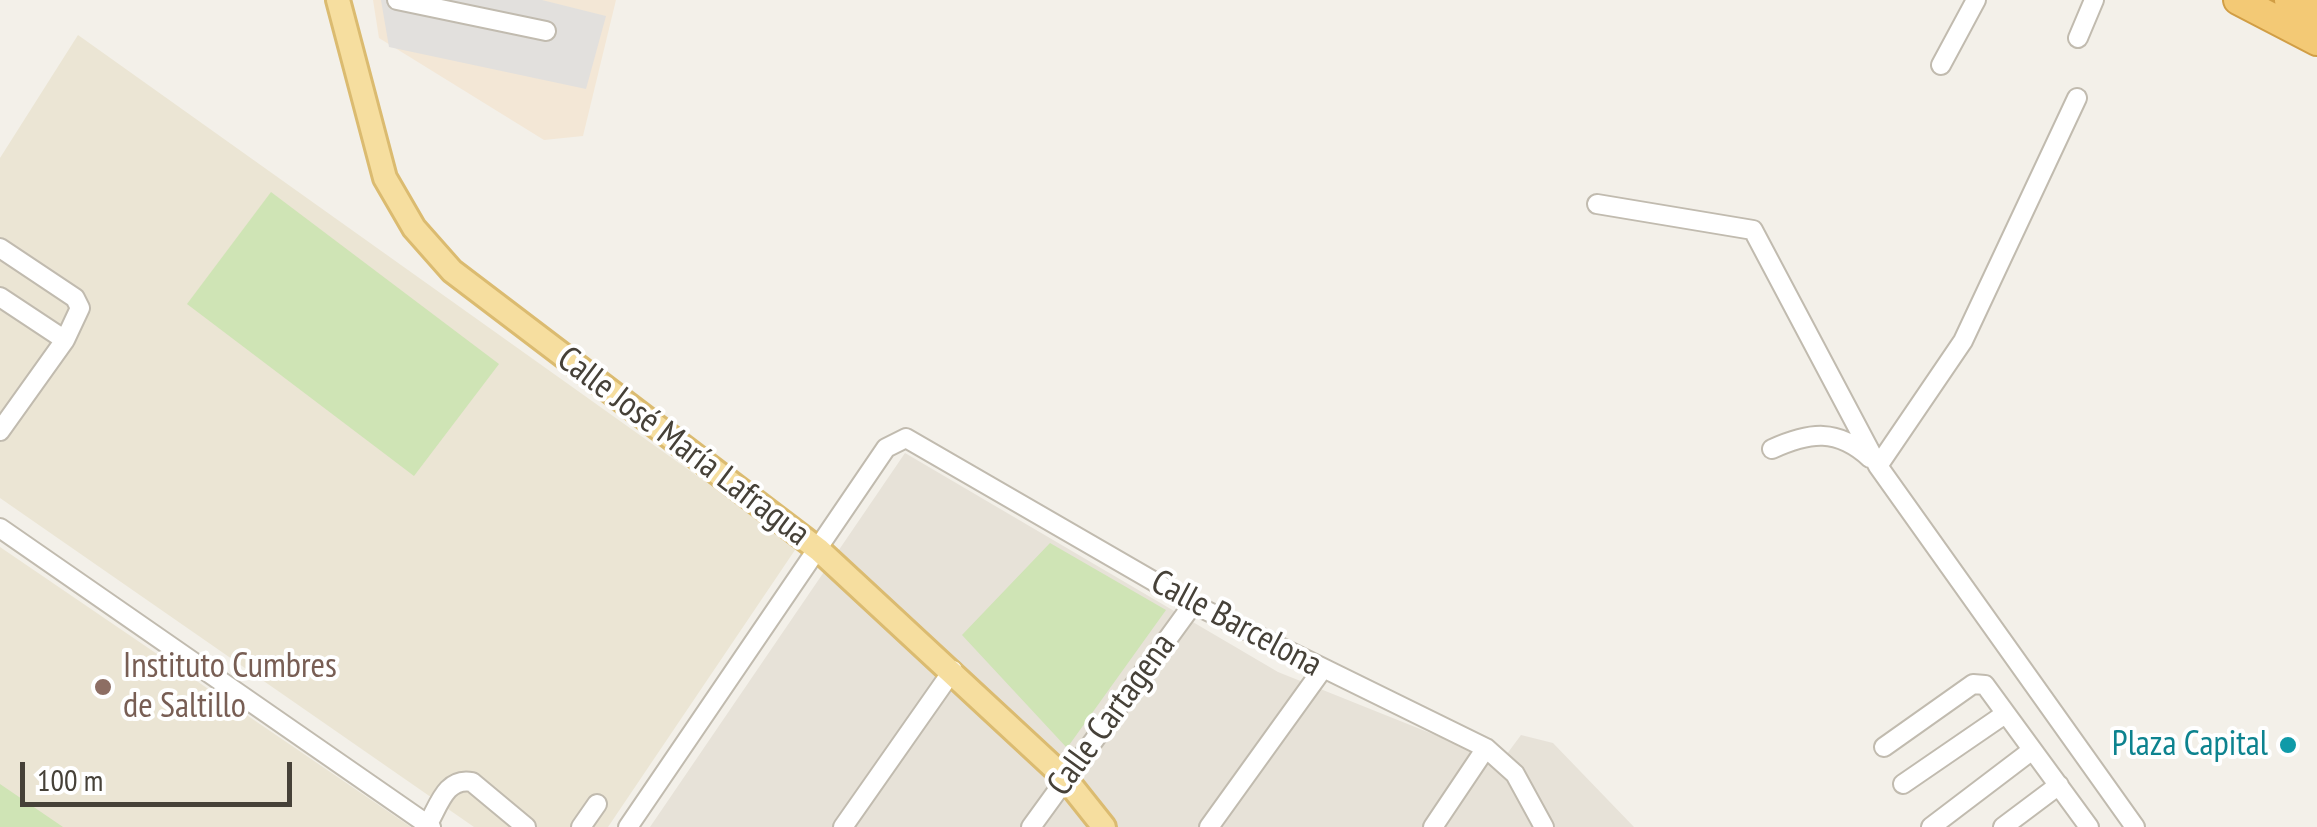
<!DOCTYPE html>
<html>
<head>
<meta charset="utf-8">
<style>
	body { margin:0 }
	#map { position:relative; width:2317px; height:827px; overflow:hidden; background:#f3f0e9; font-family:"PT Sans Narrow",sans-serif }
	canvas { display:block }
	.scale { position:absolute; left:20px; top:762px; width:272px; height:45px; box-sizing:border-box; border:5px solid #464138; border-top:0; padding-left:12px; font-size:30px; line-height:35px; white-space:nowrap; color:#464138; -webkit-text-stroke:8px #fff; paint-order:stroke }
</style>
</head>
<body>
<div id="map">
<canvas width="2317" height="827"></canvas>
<div class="scale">100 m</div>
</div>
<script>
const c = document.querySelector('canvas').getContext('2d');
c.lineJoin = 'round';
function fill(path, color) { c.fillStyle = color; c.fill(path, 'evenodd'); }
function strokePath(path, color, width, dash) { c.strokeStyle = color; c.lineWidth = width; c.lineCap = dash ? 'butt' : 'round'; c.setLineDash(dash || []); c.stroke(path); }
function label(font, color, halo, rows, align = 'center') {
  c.font = font + ' "PT Sans Narrow",sans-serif'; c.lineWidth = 8; c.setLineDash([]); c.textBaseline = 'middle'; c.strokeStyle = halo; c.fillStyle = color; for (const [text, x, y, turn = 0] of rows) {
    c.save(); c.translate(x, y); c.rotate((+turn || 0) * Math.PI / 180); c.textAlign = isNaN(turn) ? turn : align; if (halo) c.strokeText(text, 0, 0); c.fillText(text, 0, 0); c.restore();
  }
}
const residential = new Path2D(`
	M905 453 1278 672 1470 749 1498 766 1521 735 1553 743 1634 827H650Z`);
const commercial = new Path2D(`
	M373 0H616L583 136 544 140 379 38Z`);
const education = new Path2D(`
	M78 35 797 547 608 827H474L0 498V158Z
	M0 547 411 827H0Z`);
const green = new Path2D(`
	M271 192 499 364 414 476 187 304Z
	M1050 543 1166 610 1067 748 962 635Z
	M0 784 63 827H0Z`);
const parking = new Path2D(`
	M381 0H542L606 16 586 89 389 47Z`);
const minor = new Path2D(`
	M397 0 546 31
	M2078 38 2094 0
	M1941 65 1976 0
	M1597 204 1753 230 1878 466 2135 827
	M0 248 75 298 80 308 65 340 0 297
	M0 431 65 340
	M1772 449C1810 432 1837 428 1870 458
	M1878 466 1963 341 2077 98
	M0 528 431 827
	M1884 747 1973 684 1985 685 2089 827
	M1903 784 2005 714
	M428 824C439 805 446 777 472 782L526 827
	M581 827 597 804
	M628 827 886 448 906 438 1193 604 1486 748 1515 774 1544 827
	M843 827 953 670
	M1031 827 1193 604
	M1209 827 1322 670
	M1433 827 1486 748
	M1931 827 2031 751
	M2003 827 2059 785`);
const major = new Path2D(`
	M338 0 385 178 414 228 452 271 819 550 1065 778 1104 827`);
const highway = new Path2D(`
	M2238 0 2317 41
	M2289 0 2317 15`);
const markers = [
	[103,687,10,"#8d6e63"],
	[2288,745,10,"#0f9aa8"]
];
const streetNames = [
	["Calle José María Lafragua",683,447,37],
	["Calle Barcelona",1236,624,28],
	["Calle Cartagena",1112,715,-54]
];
const educationNames = [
	["Instituto Cumbres",123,667],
	["de Saltillo",123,707]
];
const cultureNames = [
	["Plaza Capital",2268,745]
];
fill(residential, '#e7e2d8');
fill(commercial, '#f3e7d6');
fill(education, '#ebe5d4');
fill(green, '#cfe4b5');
fill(parking, '#e2e0dd');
strokePath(minor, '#c1bbaf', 22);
strokePath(major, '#dbbb70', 28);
strokePath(highway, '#d19e45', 32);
strokePath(minor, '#fff', 18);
strokePath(major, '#f6de9f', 22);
strokePath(highway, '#f3c975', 28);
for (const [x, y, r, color] of markers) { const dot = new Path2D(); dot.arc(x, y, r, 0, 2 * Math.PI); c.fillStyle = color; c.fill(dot); strokePath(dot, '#fff', 4); }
label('35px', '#464138', '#fff', streetNames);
label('35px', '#785e54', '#fff', educationNames, 'left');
label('35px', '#0d838f', '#fff', cultureNames, 'right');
</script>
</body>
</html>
